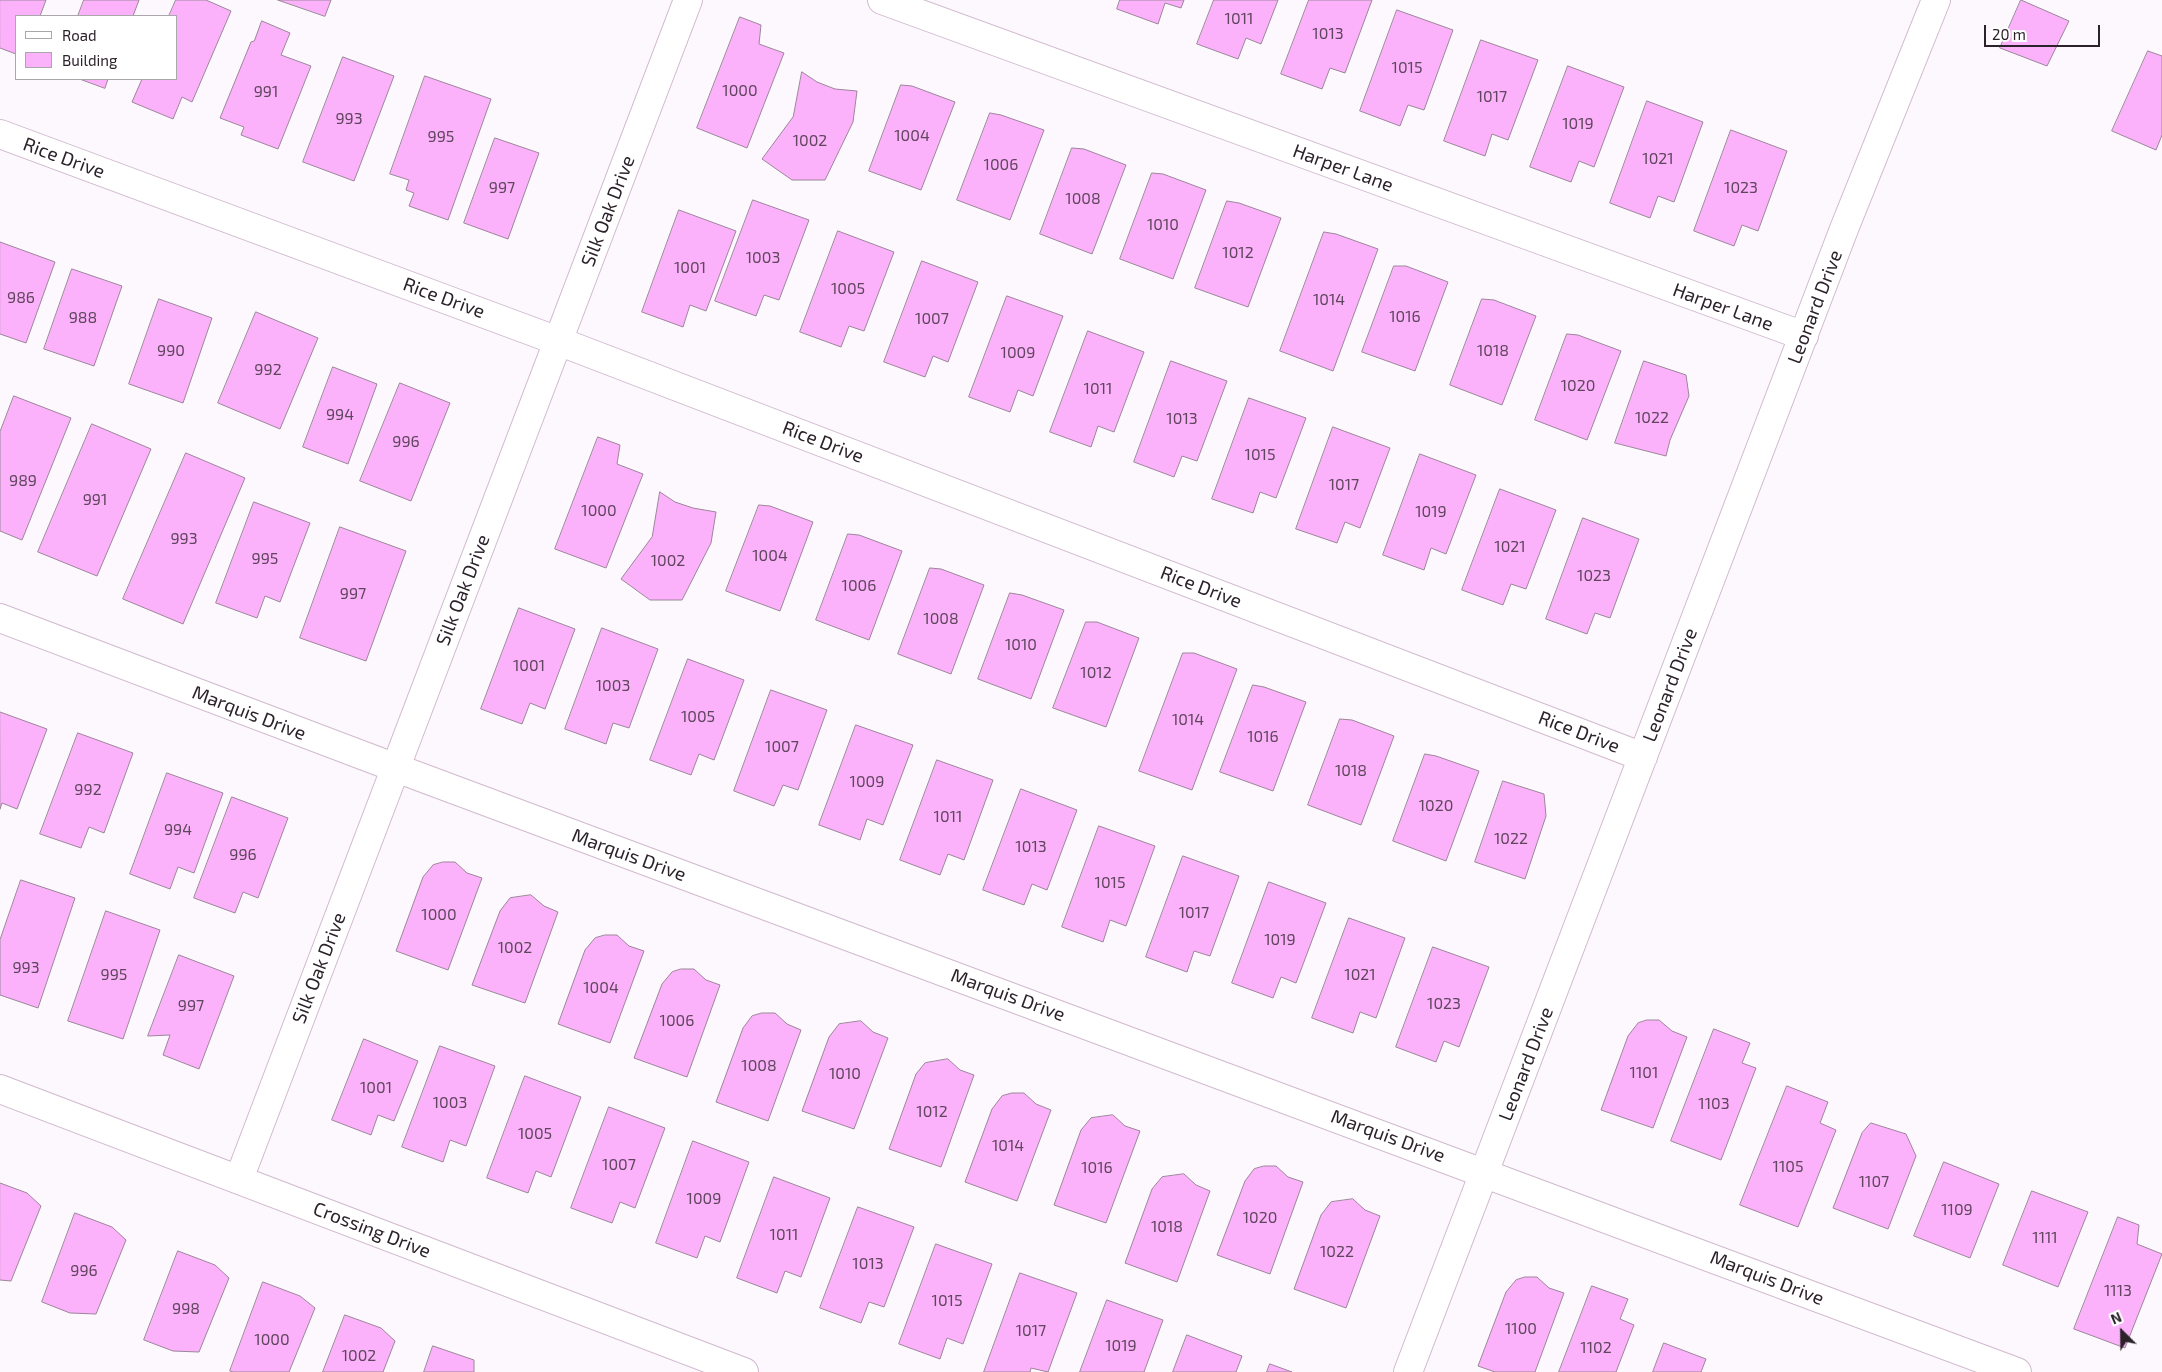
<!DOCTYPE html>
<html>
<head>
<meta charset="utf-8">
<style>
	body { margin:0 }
	#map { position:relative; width:2162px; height:1372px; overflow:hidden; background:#fdf8fd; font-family:"Exo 2",sans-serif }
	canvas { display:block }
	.legend { position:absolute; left:15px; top:15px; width:162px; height:65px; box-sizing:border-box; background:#fff; border:1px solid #aaa7aa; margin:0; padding:6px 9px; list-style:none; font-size:15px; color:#2b222a }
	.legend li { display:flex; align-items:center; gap:10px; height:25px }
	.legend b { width:25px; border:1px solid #aaa7aa }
	.north { position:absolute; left:2097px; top:1307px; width:50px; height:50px; -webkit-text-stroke:4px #fff; paint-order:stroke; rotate:337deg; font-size:14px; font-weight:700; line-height:20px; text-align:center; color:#2b222a }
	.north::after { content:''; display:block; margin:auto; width:18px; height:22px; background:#2b222a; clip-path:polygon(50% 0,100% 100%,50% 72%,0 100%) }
	.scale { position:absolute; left:1984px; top:25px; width:116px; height:22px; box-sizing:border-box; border:2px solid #2b222a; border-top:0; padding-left:6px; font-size:15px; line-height:18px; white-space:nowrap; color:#2b222a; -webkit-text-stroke:4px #fff; paint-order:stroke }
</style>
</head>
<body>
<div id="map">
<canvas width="2162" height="1372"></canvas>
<ul class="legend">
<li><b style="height:6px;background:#fff"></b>Road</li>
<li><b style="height:14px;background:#fcb2fa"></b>Building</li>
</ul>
<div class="north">N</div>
<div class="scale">20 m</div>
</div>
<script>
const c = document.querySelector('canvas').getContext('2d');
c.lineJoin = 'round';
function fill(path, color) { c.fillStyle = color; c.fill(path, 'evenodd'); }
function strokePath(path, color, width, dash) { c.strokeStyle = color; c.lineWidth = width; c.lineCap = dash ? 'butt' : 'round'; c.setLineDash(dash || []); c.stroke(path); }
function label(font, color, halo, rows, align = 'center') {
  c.font = font + ' "Exo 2",sans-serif'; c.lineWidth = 5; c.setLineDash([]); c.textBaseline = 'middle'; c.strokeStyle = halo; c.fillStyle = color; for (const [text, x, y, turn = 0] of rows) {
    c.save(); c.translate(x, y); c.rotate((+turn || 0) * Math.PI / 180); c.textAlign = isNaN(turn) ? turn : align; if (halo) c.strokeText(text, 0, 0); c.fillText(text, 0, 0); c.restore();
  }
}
const building = new Path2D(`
	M0 0H46L40 16H16V54L0 48Z
	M84 0H139L133 16H78Z
	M176 0H206L231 11 192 102 182 97 173 119 132 102 142 79H176V16H169Z
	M278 0H331L325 16Z
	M1120 0H1184L1181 8 1165 3 1158 24 1117 9Z
	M1214 0H1278L1261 44 1246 38 1238 59 1197 44Z
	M1309 0H1372L1345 73 1330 68 1322 89 1281 74Z
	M2021 0 2069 21 2047 66 2000 48Z
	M1397 10 1453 30 1424 110 1408 105 1400 126 1360 111Z
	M740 17 761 25 759 44 784 53 747 148 697 128Z
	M262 21 290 33 281 55 311 66 278 149 241 135 244 127 220 118 251 42 254 41Z
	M1481 40 1538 60 1508 140 1492 134 1485 156 1444 141Z
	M2148 51 2162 56V135L2156 150 2112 131Z
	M343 57 394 76 354 181 303 162Z
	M1568 66 1624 87 1594 167 1579 161 1571 182 1530 167Z
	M802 72 817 82 835 89 857 91 853 122 825 180H792L762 159 793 117Z
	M425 76 491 99 448 220 409 206 414 193 406 190 409 180 390 174Z
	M80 79H108L105 88Z
	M901 85 912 86 955 102 921 190 869 171Z
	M1647 101 1703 122 1674 202 1658 196 1650 218 1610 203Z
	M990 113 1001 115 1044 130 1010 220 957 200Z
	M1731 130 1787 151 1758 231 1742 225 1734 246 1694 231Z
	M495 138 539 153 508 239 464 223Z
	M1072 148 1084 149 1126 165 1092 254 1040 234Z
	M1152 173 1163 174 1206 190 1173 279 1120 259Z
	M753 200 809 220 779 300 764 295 756 316 715 301Z
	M1227 201 1239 203 1281 218 1248 307 1195 288Z
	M679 210 736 231 706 311 690 305 683 327 642 312Z
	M838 231 894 252 864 331 849 326 841 347 800 332Z
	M1324 232 1336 234 1378 249 1333 371 1280 351Z
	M0 242 55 262 26 343 0 334Z
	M922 261 978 282 948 362 933 356 925 377 884 362Z
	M1394 266H1406L1448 282 1415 371 1362 352Z
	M72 269 122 286 94 366 44 349Z
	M1007 296 1063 316 1033 396 1018 390 1010 412 969 397Z
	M159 299 212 318 183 403 129 384Z
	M1482 299 1494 300 1536 316 1502 405 1450 385Z
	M256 312 318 338 280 429 218 403Z
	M1088 331 1144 352 1114 432 1098 426 1091 447 1050 432Z
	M1567 334 1578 335 1621 351 1587 440 1535 420Z
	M1171 361 1227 381 1197 461 1182 456 1174 477 1134 462Z
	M1644 361 1686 375 1689 396 1670 440 1666 456 1615 443Z
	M333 367 377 384 348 464 303 447Z
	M400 383 450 403 411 501 360 481Z
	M14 396 71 418 22 540 0 531V432Z
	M1249 398 1306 418 1276 498 1260 492 1253 513 1212 499Z
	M92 424 151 449 97 576 38 552Z
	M1333 427 1390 448 1360 528 1345 522 1337 543 1296 529Z
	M598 437 620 445 617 464 643 474 606 568 555 549Z
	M186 453 245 478 183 624 123 599Z
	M1420 454 1476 475 1446 554 1431 548 1424 570 1383 555Z
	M1500 489 1556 510 1526 589 1511 584 1503 605 1462 590Z
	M660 492 675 502 693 508 716 512 711 543 682 600H650L621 579 652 537Z
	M254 502 310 523 280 602 265 596 257 618 216 603Z
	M759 505 770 506 813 522 780 611 726 591Z
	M1583 518 1639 539 1610 618 1595 613 1587 634 1546 619Z
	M340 527 406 551 366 661 300 638Z
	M848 534 859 535 902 551 869 640 816 620Z
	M930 568 941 569 984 585 951 674 898 654Z
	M1010 593 1022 595 1064 610 1031 699 978 679Z
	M519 608 575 629 545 709 530 703 522 724 481 709Z
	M1086 622H1097L1139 638 1106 727 1053 708Z
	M602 628 658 649 629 728 613 723 606 744 565 729Z
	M1183 653H1194L1237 669 1192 790 1139 771Z
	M688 659 744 680 714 760 699 754 691 775 650 760Z
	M1253 685 1264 687 1306 702 1273 791 1220 772Z
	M771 690 827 710 798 790 783 785 774 806 734 791Z
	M0 712 47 729 17 809 2 803 0 809Z
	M1340 719 1352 720 1394 736 1361 825 1308 805Z
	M856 725 913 745 883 825 867 819 860 840 819 825Z
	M78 733 133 753 104 833 89 827 81 848 40 834Z
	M1425 754 1436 756 1479 771 1446 861 1393 841Z
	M937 760 993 780 964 860 948 854 940 875 900 860Z
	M167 773 223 793 194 873 178 867 170 889 130 874Z
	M1503 781 1544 794 1546 816 1525 879 1475 862Z
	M1021 789 1077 810 1047 890 1032 884 1024 905 983 890Z
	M232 797 288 818 258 898 243 892 235 913 194 898Z
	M1099 826 1155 846 1126 926 1110 920 1103 942 1062 927Z
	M1183 856 1239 876 1210 956 1194 951 1187 972 1146 957Z
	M443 862H455L467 873 482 878 448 970 396 951 423 877 433 865Z
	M21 880 75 898 38 1008 0 995V940Z
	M1269 882 1326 903 1296 983 1281 977 1273 998 1232 983Z
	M531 895 544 906 558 912 525 1003 472 985 500 911 510 898Z
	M106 911 160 930 123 1039 68 1021Z
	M1349 918 1405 938 1376 1018 1360 1012 1353 1033 1312 1018Z
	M605 935H617L629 946 644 951 610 1043 558 1024 585 950 595 938Z
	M1433 947 1489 967 1459 1047 1444 1041 1436 1062 1396 1047Z
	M179 955 234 976 199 1069 163 1055 170 1035 148 1036Z
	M681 969H694L706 980 720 985 687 1077 634 1058 662 984 672 972Z
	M762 1013H775L787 1024 801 1030 768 1121 716 1102 743 1028 752 1016Z
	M1647 1020H1659L1672 1031 1687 1037 1653 1128 1601 1110 1628 1036 1638 1023Z
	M861 1021 873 1032 888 1038 854 1129 802 1111 829 1037 839 1024Z
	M1714 1029 1750 1043 1742 1063 1756 1068 1721 1160 1671 1141Z
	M364 1039 418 1061 394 1121 378 1115 371 1135 332 1120Z
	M440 1046 495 1066 466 1146 450 1140 443 1162 402 1147Z
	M948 1059 960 1070 974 1075 941 1167 889 1149 916 1074 925 1063Z
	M525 1076 581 1097 551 1177 536 1171 528 1193 487 1178Z
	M1787 1086 1828 1102 1820 1123 1836 1130 1798 1227 1740 1205Z
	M1012 1093H1024L1036 1104 1051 1110 1017 1201 965 1182 992 1109 1002 1096Z
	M609 1107 665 1128 635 1208 620 1202 612 1223 571 1208Z
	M1113 1115 1125 1126 1140 1131 1106 1223 1054 1205 1081 1130 1091 1118Z
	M1871 1123 1906 1134 1916 1156 1888 1229 1833 1208 1862 1133Z
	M693 1141 749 1162 720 1242 705 1236 697 1258 656 1243Z
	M1944 1162 1999 1184 1970 1258 1914 1236Z
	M1264 1166H1276L1288 1177 1303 1182 1270 1274 1217 1255 1245 1181 1254 1169Z
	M1184 1174 1196 1185 1210 1191 1177 1282 1125 1263 1152 1189 1162 1177Z
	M774 1177 830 1198 801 1277 785 1271 777 1293 737 1278Z
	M0 1183 27 1193 41 1206 11 1281 0 1280Z
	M2032 1191 2088 1212 2058 1287 2003 1265Z
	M1353 1199 1365 1210 1380 1216 1346 1308 1294 1289 1321 1215 1331 1202Z
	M858 1207 914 1227 884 1307 869 1302 861 1323 820 1308Z
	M75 1213 112 1227 126 1240 96 1314 70 1313 42 1302Z
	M2118 1217 2139 1225 2137 1244 2162 1254 2125 1348 2074 1329Z
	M936 1244 992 1264 963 1344 947 1338 940 1359 899 1344Z
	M178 1251 215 1265 229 1278 199 1352 173 1351 144 1340Z
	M1020 1273 1077 1293 1048 1372 1031 1368 1030 1372H984Z
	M1525 1277H1537L1549 1288 1564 1293 1535 1372H1495L1478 1366 1506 1292 1516 1280Z
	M263 1282 300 1296 315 1308 289 1372H233L230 1371Z
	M1592 1286 1628 1299 1620 1319 1634 1325 1616 1372H1559Z
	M1107 1300 1163 1320 1144 1372H1080Z
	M345 1315 381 1328 395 1341 383 1372H323Z
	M1187 1335 1242 1356 1236 1372H1173Z
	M1664 1343 1706 1359 1701 1372H1653Z
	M433 1346 474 1360V1372H424Z
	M1270 1364 1292 1372H1267Z`);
const minor = new Path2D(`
	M882 0 1804 336
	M0 134 558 341 1643 757
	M0 618 396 768 2017 1372
	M0 1089 744 1372
	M239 1179 688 0
	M1408 1372 1844 229 1936 0`);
const numberNames = [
	["1011",1239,19],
	["1013",1328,34],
	["1015",1407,68],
	["1000",740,91],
	["991",266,92],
	["1017",1492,97],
	["993",349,119],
	["1019",1578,124],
	["1004",912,136],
	["995",441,137],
	["1002",810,141],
	["1021",1658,159],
	["1006",1001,165],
	["997",502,188],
	["1023",1741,188],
	["1008",1083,199],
	["1010",1163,225],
	["1012",1238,253],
	["1003",763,258],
	["1001",690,268],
	["1005",848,289],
	["986",21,298],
	["1014",1329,300],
	["1016",1405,317],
	["988",83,318],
	["1007",932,319],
	["990",171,351],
	["1018",1493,351],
	["1009",1018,353],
	["992",268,370],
	["1020",1578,386],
	["1011",1098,389],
	["994",340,415],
	["1022",1652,418],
	["1013",1182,419],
	["996",406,442],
	["1015",1260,455],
	["989",23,481],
	["1017",1344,485],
	["991",95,500],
	["1000",599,511],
	["1019",1431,512],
	["993",184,539],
	["1021",1510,547],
	["1004",770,556],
	["995",265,559],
	["1002",668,561],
	["1023",1594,576],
	["1006",859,586],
	["997",353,594],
	["1008",941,619],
	["1010",1021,645],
	["1001",529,666],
	["1012",1096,673],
	["1003",613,686],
	["1005",698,717],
	["1014",1188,720],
	["1016",1263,737],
	["1007",782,747],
	["1018",1351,771],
	["1009",867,782],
	["992",88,790],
	["1020",1436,806],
	["1011",948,817],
	["994",178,830],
	["1022",1511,839],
	["1013",1031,847],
	["996",243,855],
	["1015",1110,883],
	["1017",1194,913],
	["1000",439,915],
	["1019",1280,940],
	["1002",515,948],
	["993",26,968],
	["995",114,975],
	["1021",1360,975],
	["1004",601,988],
	["1023",1444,1004],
	["997",191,1006],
	["1006",677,1021],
	["1008",759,1066],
	["1101",1644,1073],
	["1010",845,1074],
	["1001",376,1088],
	["1003",450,1103],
	["1103",1714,1104],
	["1012",932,1112],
	["1005",535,1134],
	["1014",1008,1146],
	["1007",619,1165],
	["1105",1788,1167],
	["1016",1097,1168],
	["1107",1874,1182],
	["1009",704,1199],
	["1109",1957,1210],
	["1020",1260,1218],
	["1018",1167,1227],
	["1011",784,1235],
	["1111",2045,1238],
	["1022",1337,1252],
	["1013",868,1264],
	["996",84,1271],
	["1113",2118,1291],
	["1015",947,1301],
	["998",186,1309],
	["1100",1521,1329],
	["1017",1031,1331],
	["1000",272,1340],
	["1019",1121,1346],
	["1102",1596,1348],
	["1002",359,1356]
];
const streetNames = [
	["Rice Drive",64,158,20],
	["Harper Lane",1343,168,20],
	["Silk Oak Drive",608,211,-69],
	["Rice Drive",444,298,20],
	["Harper Lane",1723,307,20],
	["Leonard Drive",1815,307,-69],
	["Rice Drive",823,442,21],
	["Rice Drive",1201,587,21],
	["Silk Oak Drive",463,590,-69],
	["Leonard Drive",1670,685,-69],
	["Marquis Drive",249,713,21],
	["Rice Drive",1579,732,21],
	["Marquis Drive",629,855,20],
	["Silk Oak Drive",319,968,-69],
	["Marquis Drive",1008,995,20],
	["Leonard Drive",1526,1064,-69],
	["Marquis Drive",1388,1136,20],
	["Crossing Drive",372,1230,21],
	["Marquis Drive",1767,1278,21]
];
fill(building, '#fcb2fa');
strokePath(building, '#9c859b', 1);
strokePath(minor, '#d1b9cf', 30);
strokePath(minor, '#fff', 28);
label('16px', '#5f465e', null, numberNames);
label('19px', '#2b222a', '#fff', streetNames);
</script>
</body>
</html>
